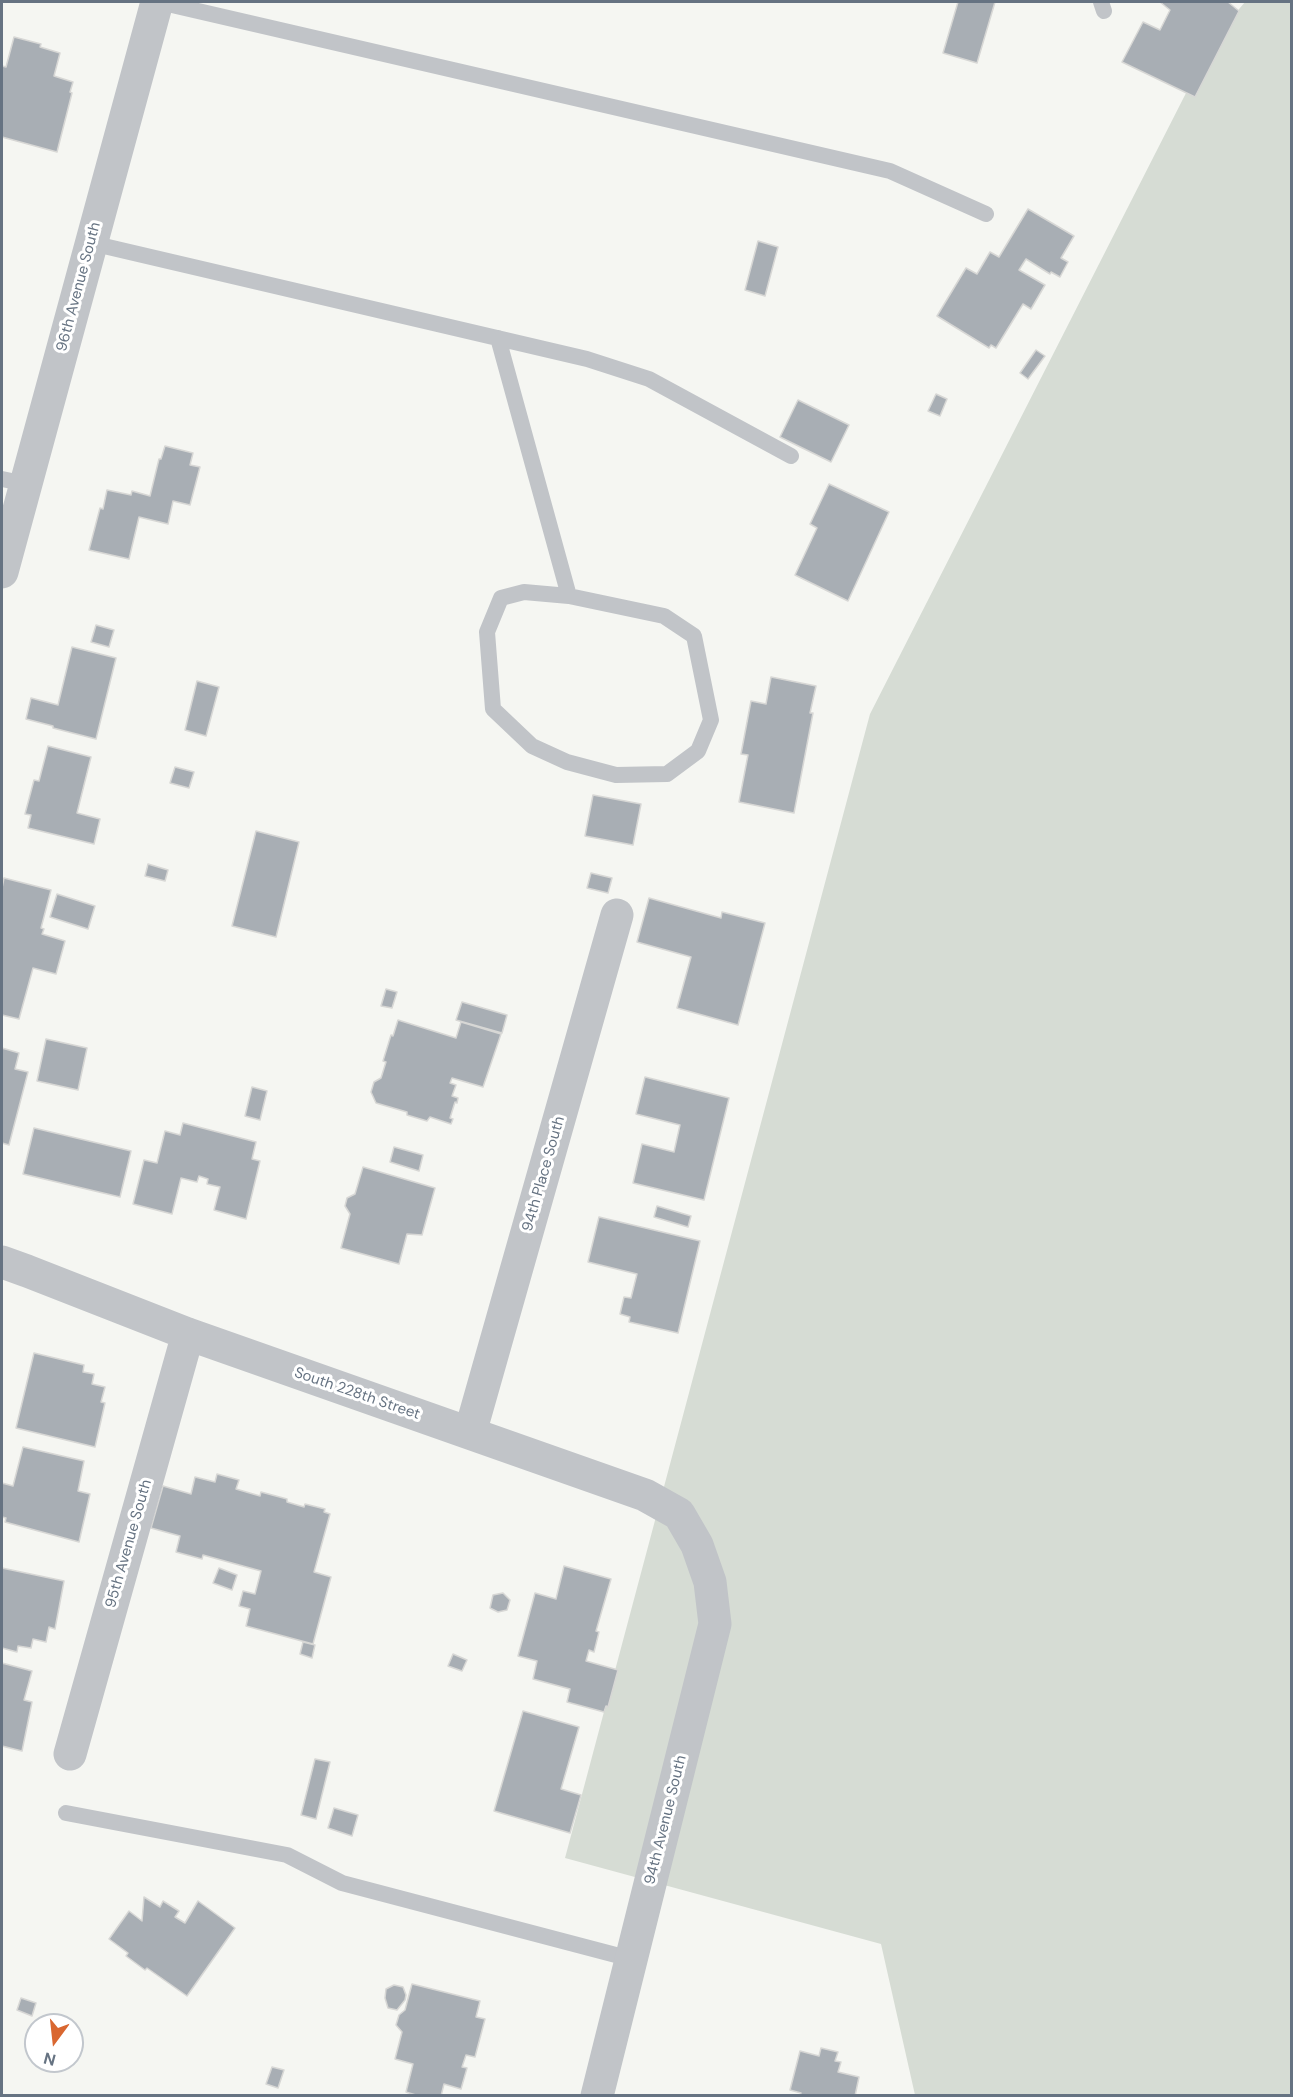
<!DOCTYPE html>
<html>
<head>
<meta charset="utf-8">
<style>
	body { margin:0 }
	#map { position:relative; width:1293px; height:2097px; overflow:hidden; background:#f5f6f2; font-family:"DM Sans",sans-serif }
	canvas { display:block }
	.frame { position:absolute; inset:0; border:3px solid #667382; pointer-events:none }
	.north { position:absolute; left:24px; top:2013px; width:60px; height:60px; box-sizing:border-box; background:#fff; border:2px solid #c2c7cd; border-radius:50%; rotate:195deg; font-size:16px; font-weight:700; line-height:24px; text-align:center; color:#667382 }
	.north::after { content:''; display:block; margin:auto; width:21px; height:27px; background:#d96730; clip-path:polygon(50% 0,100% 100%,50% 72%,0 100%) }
</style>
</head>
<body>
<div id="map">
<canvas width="1293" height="2097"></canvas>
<div class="frame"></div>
<div class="north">N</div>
</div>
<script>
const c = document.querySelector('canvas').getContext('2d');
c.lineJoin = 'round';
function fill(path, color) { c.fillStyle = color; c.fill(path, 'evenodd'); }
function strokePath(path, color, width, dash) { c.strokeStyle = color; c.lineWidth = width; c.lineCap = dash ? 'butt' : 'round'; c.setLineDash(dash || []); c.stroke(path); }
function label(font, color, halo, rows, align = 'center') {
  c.font = font + ' "DM Sans",sans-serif'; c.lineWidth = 6; c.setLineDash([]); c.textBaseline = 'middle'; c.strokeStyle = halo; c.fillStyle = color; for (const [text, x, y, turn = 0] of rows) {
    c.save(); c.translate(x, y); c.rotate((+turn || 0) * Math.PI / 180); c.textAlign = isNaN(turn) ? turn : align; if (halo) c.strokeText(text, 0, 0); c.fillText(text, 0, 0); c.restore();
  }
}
const green = new Path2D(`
	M1245 2H1291V2095H915L881 1944 565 1858 870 714 1213 40Z`);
const building = new Path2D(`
	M958 2H995L977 63 943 53Z
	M1160 2H1228L1239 11 1195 97 1122 62 1143 22 1160 30 1170 10Z
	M14 37 41 44 40 47 60 53 54 76 73 82 70 92 72 93 57 152 2 137V66L6 67Z
	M1028 209 1074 236 1061 258 1068 262 1060 277 1051 272 1050 274 1026 259 1019 270 1045 285 1031 309 1023 304 996 348 991 345 989 348 937 316 966 268 977 274 990 252 999 257Z
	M758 241 778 247 765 296 745 290Z
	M1036 350 1045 356 1028 379 1020 373Z
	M936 394 947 399 940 416 928 411Z
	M798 400 849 425 831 462 780 437Z
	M165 446 193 453 190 465 200 467 190 505 173 501 168 524 139 517 129 559 89 550 100 508 103 509 107 490 131 495 132 491 150 496 159 459H161Z
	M829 484 889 512 848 601 795 575 817 528 810 524Z
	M96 625 114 630 109 647 91 642Z
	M72 647 116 658 96 739 53 728V726L26 719 31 698 58 705Z
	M771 677 816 686 810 713H813L794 813 739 802 748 755 741 754 751 701 766 704Z
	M197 681 219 687 206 736 185 730Z
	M48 746 91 757 77 813 100 819 94 844 28 828 31 815 25 814 34 780 39 781Z
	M175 767 194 772 189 788 170 783Z
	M593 795 641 804 633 845 585 836Z
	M256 831 299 842 276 937 232 926Z
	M148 864 168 870 165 881 145 876Z
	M591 873 612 878 608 893 587 888Z
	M4 878 51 890 41 928 44 929 42 934 65 941 56 974 33 968 19 1019 2 1015V888Z
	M57 894 95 906 88 929 50 917Z
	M649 898 721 918 722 912 765 923 738 1025 677 1008 691 957 637 942Z
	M386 989 397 992 392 1008 381 1006Z
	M462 1002 507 1015 502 1033 456 1020Z
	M398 1020 456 1038 461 1022 501 1034 483 1087 452 1078 450 1083 456 1085 452 1096 458 1098 457 1103 455 1102 450 1118 453 1119 451 1124 430 1117 427 1121 407 1115V1112L376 1103 371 1092 374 1082 381 1078 386 1062 383 1061 391 1035 393 1036Z
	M46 1039 87 1048 78 1090 37 1081Z
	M2 1048 19 1053 15 1069 28 1072 9 1145 2 1143Z
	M645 1077 729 1098 704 1200 633 1183 642 1144 674 1152 680 1125 636 1114Z
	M252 1087 267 1091 260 1120 245 1116Z
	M183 1123 256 1142 252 1159 260 1161 246 1219 214 1210 220 1187 207 1184 208 1179 199 1176 197 1182 181 1178 172 1214 133 1204 144 1160 157 1163 165 1131 180 1135Z
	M34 1128 131 1151 120 1197 23 1174Z
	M394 1147 423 1155 419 1171 390 1162Z
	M363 1167 435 1188 422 1235 407 1234 399 1264 341 1248 350 1214 345 1206 347 1198 355 1194Z
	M657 1206 691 1216 688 1227 654 1217Z
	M599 1217 700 1241 678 1333 629 1322 630 1317 620 1314 624 1297 631 1298 637 1274 588 1262Z
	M34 1353 84 1365 83 1372 94 1374 92 1384 105 1387 101 1402 105 1403 95 1447 16 1428Z
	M23 1447 84 1461 78 1491 90 1494 79 1542 5 1522 6 1518 2 1517V1483L13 1486Z
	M217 1474 239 1480 236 1489 260 1496 261 1492 287 1499V1502L304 1507 305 1504 325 1509 324 1512 330 1514 314 1572 331 1577 313 1644 246 1626 250 1609 239 1606 243 1591 255 1594 261 1571 203 1555 202 1559 176 1552 180 1536 151 1528 163 1486 191 1494 195 1477 215 1482Z
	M564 1566 611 1579 596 1631 599 1632 594 1652 589 1650 586 1661 618 1670 608 1707 606 1706 604 1712 567 1702 570 1689 533 1679 537 1661 518 1656 535 1593 556 1599Z
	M2 1568 64 1581 55 1629 49 1627 46 1642 33 1639 31 1648 18 1646 17 1652 2 1648Z
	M219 1568 237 1575 232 1590 213 1583Z
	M503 1593 510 1600 507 1610 498 1612 490 1608 493 1595Z
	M303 1642 315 1645 312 1658 300 1654Z
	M453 1654 467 1660 462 1671 448 1666Z
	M2 1663 32 1671 24 1700 32 1702 22 1751 2 1746Z
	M523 1711 579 1727 561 1789 581 1795 570 1833 494 1811Z
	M315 1759 330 1762 316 1819 301 1815Z
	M334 1808 358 1815 352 1836 328 1828Z
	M144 1897 160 1907 163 1901 179 1911 175 1917 185 1923 198 1901 235 1928 187 1996 147 1968 145 1970 126 1956 128 1953 109 1939 129 1911 142 1921Z
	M412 1984 480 2001 476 2017 485 2019 475 2057 466 2055 462 2067 467 2068 461 2089 444 2084 441 2096H419L406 2092 413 2064 395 2059 402 2032 396 2025 399 2015 405 2010Z
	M394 1985 403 1987 406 1995 405 2000 397 2010 388 2008 385 1998 386 1989Z
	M21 1998 36 2003 32 2016 17 2010Z
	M821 2048 838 2052 835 2061 841 2062 838 2072 859 2077 855 2096H800L801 2093 790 2090 800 2051 819 2056Z
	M272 2067 284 2070 278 2088 266 2084Z`);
const lane = new Path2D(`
	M159 2 890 171 986 214
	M1101 2 1104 11
	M91 243 587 359 649 379 791 456
	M498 338 569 596 524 592 501 598 487 632 493 709 532 746 567 762 616 775 667 774 698 751 711 720 694 636 664 616 569 596
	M2 479 26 484
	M66 1813 287 1855 342 1883 631 1959`);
const street = new Path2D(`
	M2 572 157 2
	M2 1262 27 1271 188 1334 645 1495 679 1514 697 1545 710 1582 715 1624 597 2096
	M470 1433 617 915
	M70 1754 188 1334`);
const streetNames = [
	["96th Avenue South",79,287,-75],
	["94th Place South",544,1174,-74],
	["South 228th Street",357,1394,19],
	["95th Avenue South",129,1544,-74],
	["94th Avenue South",666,1820,-76]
];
fill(green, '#d6dcd4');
fill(building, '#a8aeb4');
strokePath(building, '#d7d7d5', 1.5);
strokePath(lane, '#c1c4c8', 16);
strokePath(street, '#c1c4c8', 33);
label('15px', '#667382', '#fff', streetNames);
</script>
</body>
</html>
